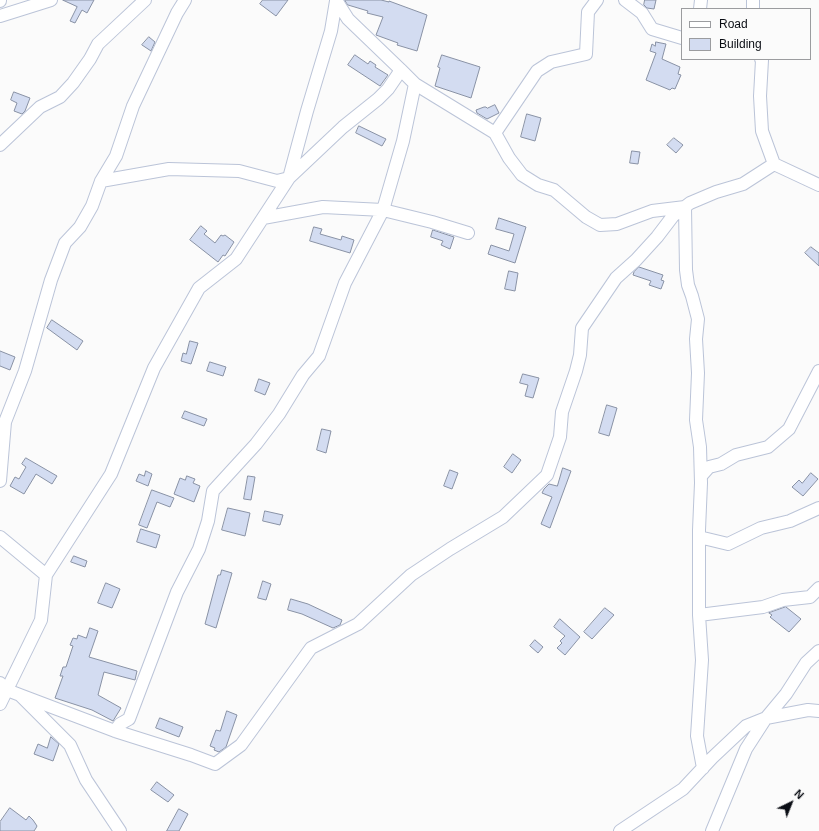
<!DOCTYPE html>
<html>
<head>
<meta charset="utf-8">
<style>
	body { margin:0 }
	#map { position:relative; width:819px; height:831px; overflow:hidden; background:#fbfbfb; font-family:Helvetica,sans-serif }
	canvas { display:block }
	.legend { position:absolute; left:681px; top:8px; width:130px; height:52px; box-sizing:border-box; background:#fbfbfb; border:1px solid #9b9c9f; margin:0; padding:5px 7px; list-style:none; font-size:12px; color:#0a0d14 }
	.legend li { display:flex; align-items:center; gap:8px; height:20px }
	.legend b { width:20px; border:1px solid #9b9c9f }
	.north { position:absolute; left:771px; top:783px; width:40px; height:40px; -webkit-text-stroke:3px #fbfbfb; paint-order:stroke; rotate:43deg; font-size:11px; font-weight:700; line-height:16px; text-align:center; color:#0a0d14 }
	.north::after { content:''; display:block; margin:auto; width:14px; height:18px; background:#0a0d14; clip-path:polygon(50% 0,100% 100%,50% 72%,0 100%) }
</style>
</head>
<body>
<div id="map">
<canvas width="819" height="831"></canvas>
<ul class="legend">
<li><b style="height:5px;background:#fff"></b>Road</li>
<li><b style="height:11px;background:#d3dcf1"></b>Building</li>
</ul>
<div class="north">N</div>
</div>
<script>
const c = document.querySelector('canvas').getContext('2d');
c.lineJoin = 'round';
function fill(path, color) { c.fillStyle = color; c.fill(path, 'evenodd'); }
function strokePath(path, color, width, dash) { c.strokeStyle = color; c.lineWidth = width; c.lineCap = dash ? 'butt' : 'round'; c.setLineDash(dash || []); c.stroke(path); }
const building = new Path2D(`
	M63 0H94L87 13 82 10 75 23 70 21 77 7Z
	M263 0H288L276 16 260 4Z
	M345 0H381L389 2V1L427 15 417 51 397 45 398 43 376 35 383 17 367 13 368 11 348 5Z
	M645 0H656L654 9 647 8 644 5Z
	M149 37 155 42 151 51 142 45Z
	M656 42 666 44 662 59 680 67 678 74 681 75 675 89 672 88 670 90 646 80 656 53 650 51 652 44 655 46Z
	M355 55 368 64 370 61 376 65 375 67 388 75 380 86 348 65Z
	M442 55 480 67 471 98 435 86 440 68 438 67Z
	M14 92 30 98 25 111 22 114 14 111 17 103 11 100Z
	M495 105 499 113 487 119 477 113 476 110 484 107H486L487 108Z
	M527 114 541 118 535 141 521 137Z
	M359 126 386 139 382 146 356 133Z
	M674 138 683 145 676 153 667 145Z
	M632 151 640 152 638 164 630 163Z
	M499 218 526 227 515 263 488 254 491 245 509 251 514 234 496 229Z
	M201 226 207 231 204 234 215 243 221 235 223 236 225 235 234 242 225 256 223 255 218 262 190 240Z
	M314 227 322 229 320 234 341 240 342 236 354 240 350 253 310 241Z
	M433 230 454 237 450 249 441 245 443 241 431 237Z
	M811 247 819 253V266L805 253Z
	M639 267 663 275 661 280 664 281 661 289 649 285 651 281 633 275 634 272Z
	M509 271 518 273 515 291 505 289Z
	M52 320 83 341 77 350 47 328Z
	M190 341 198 343 191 364 181 361 183 353 186 354Z
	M0 351 15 357 10 370 0 366Z
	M210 362 226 367 223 376 207 371Z
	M523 374 539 378 533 398 525 396 528 385 520 383Z
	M259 379 270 383 265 395 255 391Z
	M607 405 617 408 609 436 599 433Z
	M185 411 207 419 204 426 182 418Z
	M322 429 331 431 326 453 317 450Z
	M513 454 521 460 512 473 504 467Z
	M26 458 57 476 52 484 36 474 24 494 10 486 15 477 19 479 26 467 22 464Z
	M563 468 571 471 550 528 541 524 552 497 542 493 544 489 549 484 557 486Z
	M450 470 458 473 452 489 444 486Z
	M146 471 152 474 148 486 136 481 139 474 144 476Z
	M811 473 818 479 803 496 792 487 799 480 802 483Z
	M187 476 195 479 193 483 200 486 194 502 174 494 180 478 185 480Z
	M248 476 255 477 251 500 244 499Z
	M152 490 174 498 170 507 157 502 147 528 139 525Z
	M228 508 250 513 245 536 222 530Z
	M265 511 283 515 280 525 263 521Z
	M141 529 160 535 156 548 137 542Z
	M74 556 87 561 85 567 71 562Z
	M222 570 232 573 216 628 205 624 218 575H220Z
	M263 581 271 584 266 600 258 598Z
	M106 583 120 589 112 608 98 603Z
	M291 599 308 604 342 620 340 625 333 628 302 614 288 610Z
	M786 607 801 619 789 632 770 617 772 615 769 613Z
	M605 608 614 615 592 639 584 632Z
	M560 619 580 637 565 655 557 648 562 643 560 641 565 636 554 627Z
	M90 628 98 631 89 657 137 671 135 680 104 672 98 695 121 708 113 721 92 710 55 698 63 676H60L63 667H66L73 646 70 645 73 638 77 639 78 635 86 638Z
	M535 640 543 647 538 653 530 646Z
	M227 711 237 715 226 747 219 752 214 750 215 748 210 746 216 730 220 731Z
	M160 718 183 727 179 737 156 728Z
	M51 737 59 744 53 761 34 754 38 744 47 748Z
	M157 782 174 795 168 802 151 790Z
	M10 808 26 820 29 816 33 820 37 826 36 828 34 831H0V822Z
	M179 809 188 814 179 831H167Z`);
const minor = new Path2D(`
	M336 0 348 19 401 70
	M625 0 642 13 652 29 682 38
	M0 1V0
	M700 9 701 0
	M753 9V0
	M0 16 51 0
	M761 59 762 60 760 96 762 131 774 164
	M495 133 509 158 522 175 538 185 554 190 586 217 600 225 617 224 652 211 685 207 686 270 688 285 692 296 698 319 696 339 698 373 696 420 700 447 701 483 699 530V615L702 660 697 736 703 768
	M0 145 40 107 60 97 73 83 90 59 98 44 145 0
	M101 181 169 169 239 171 277 181 289 178 307 111 331 31 336 1
	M263 218 323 207 383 210 432 222 468 233
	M701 476 709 467 721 464 736 455 768 447 789 429 819 371
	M0 481 5 422 25 371 51 280 65 243 80 227 92 206 101 181 116 156 133 106 177 13 185 0
	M0 537 46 575
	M699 537 728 544 761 528 790 521 819 508
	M699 615 763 607 783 600 810 597 819 588
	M0 683 7 690 20 695 70 745 86 780 120 831
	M20 695 115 731 191 755 215 764 241 745 311 648 358 624 411 575 450 549 503 517 547 475 560 437 562 412 576 371 580 355 582 328 616 278 636 260 657 237 673 216 690 203 716 192 743 184 774 164 819 185
	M0 704 41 620 46 575 111 474 154 368 199 288 236 259 289 178 343 127 378 99 388 89 401 70 415 84 495 133 537 71 551 62 586 54 588 12 597 0
	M115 731 120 724 129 719 177 592 199 549 208 521 213 491 256 444 279 414 303 375 319 356 345 283 383 210 403 141 415 84
	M620 831 683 789 712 758 746 726 766 718 786 694 806 663 819 651
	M712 831 746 749 766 718 808 710 819 711`);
fill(building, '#d3dcf1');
strokePath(building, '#8992a5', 1);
strokePath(minor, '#bbc4d8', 14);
strokePath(minor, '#fff', 12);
</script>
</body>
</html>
